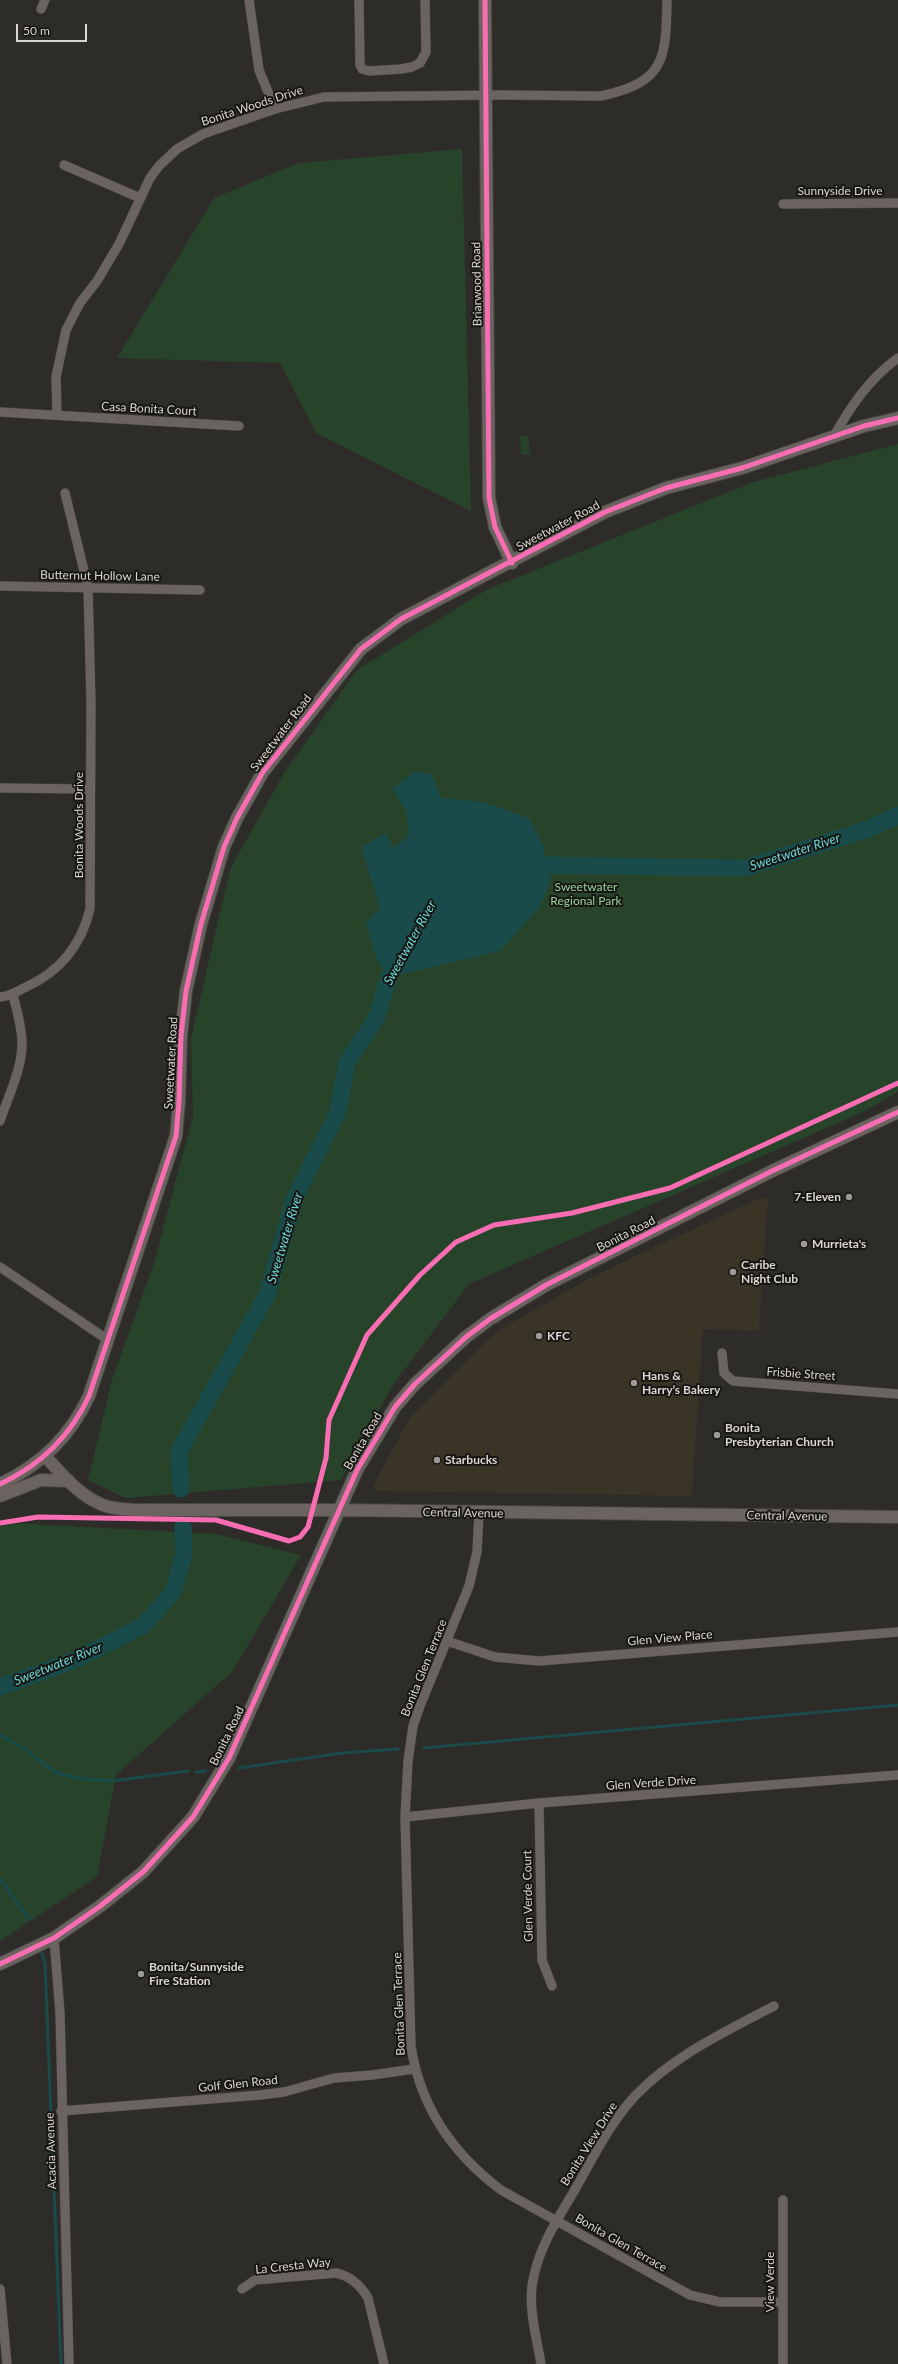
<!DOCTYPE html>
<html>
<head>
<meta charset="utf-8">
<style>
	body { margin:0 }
	#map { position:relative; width:898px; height:2364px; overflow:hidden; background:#2e2c29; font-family:Lato,sans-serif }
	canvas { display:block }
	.scale { position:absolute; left:16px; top:24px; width:71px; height:18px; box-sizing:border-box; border:2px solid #d9d6d1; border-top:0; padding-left:5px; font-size:12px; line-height:14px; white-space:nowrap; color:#d9d6d1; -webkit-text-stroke:3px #181612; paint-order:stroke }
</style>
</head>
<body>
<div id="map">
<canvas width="898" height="2364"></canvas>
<div class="scale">50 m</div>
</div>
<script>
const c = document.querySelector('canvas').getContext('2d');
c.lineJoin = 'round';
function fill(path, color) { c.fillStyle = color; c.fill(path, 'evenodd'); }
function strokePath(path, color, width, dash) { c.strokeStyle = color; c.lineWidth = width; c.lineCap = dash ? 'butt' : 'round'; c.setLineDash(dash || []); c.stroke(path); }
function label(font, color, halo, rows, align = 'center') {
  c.font = font + ' Lato,sans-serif'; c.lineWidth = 4; c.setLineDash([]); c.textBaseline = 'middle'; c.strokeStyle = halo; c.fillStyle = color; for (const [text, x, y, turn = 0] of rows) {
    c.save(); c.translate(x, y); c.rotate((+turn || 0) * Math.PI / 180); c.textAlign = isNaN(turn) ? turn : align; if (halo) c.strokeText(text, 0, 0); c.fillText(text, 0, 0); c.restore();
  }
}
const built = new Path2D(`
	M768 1197 759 1331 703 1329 692 1496 377 1491 373 1487 378 1476 410 1418 496 1332 588 1279 757 1199Z`);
const green = new Path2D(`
	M462 149 471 511 316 433 280 363 117 358 214 198 299 163Z
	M528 435 530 454 521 455 520 436Z
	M898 444V1092L863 1112 469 1284 393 1385 341 1480 126 1498 88 1480 112 1380 154 1263 193 1116 191 1039 230 869 284 773 357 670 488 589 754 482Z
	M9 1523 216 1534 301 1555 233 1671 116 1775 97 1877 0 1941V1526Z`);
const water = new Path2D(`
	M416 771 432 775 441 798 483 802 529 818 544 847 545 865 551 879 540 907 500 951 389 977 377 960 366 923 380 908 361 847 385 833 393 848 408 836 407 813 392 788Z`);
const stream = new Path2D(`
	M0 1735 23 1748 55 1772 75 1778 112 1781 188 1771
	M424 1748 898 1705
	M239 1768 342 1753 398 1749
	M196 1772 206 1771
	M0 1879 29 1919
	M42 1954 45 1964 61 2364`);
const river = new Path2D(`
	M524 871 545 865 745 868 868 829 898 815
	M181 1489 179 1451 267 1295 295 1197 338 1112 347 1062 376 1019 389 977 400 957
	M0 1687 77 1659 144 1625 173 1592 184 1554 183 1527`);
const minor = new Path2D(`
	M249 0 259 70 275 109
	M359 0 360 65 362 69 369 71 401 69 412 67 420 63 426 52 425 0
	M41 9 45 0
	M64 165 140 198
	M783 204 898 203
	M0 412 239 426
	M57 415 56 377 66 330 80 303 97 281 119 244 150 178 159 166 177 149 203 134 275 109 324 97 501 95 601 96C665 82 666 60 667 0
	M833 438C850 407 869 379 898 358
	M0 586 200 590
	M0 788 90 789
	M0 997C11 996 16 992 26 987 59 972 81 946 90 909L91 702 88 587 65 493
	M0 1121C8 1097 22 1069 22 1044 22 1027 17 1011 13 995
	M0 1267 108 1340
	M722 1353 724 1373 733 1381 898 1394
	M479 1513 477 1552 469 1586 420 1706 413 1726 408 1761 405 1817 411 2046C420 2106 453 2154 501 2190L690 2295 720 2302H781
	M447 1641 495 1657 539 1661 898 1632
	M539 1803 542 1960 552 1986
	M405 1817 539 1803 898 1775
	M54 1938 60 2013 69 2364
	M61 2111 260 2095 284 2092 334 2078 372 2075 414 2069
	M0 2289 7 2364
	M242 2289 255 2280 336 2273C350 2276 361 2286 368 2298L384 2364
	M541 2364C537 2339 529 2312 532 2286 537 2251 555 2223 573 2193 592 2160 609 2124 635 2096 673 2056 726 2031 774 2006
	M783 2364V2200`);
const major = new Path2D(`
	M485 0 489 498 495 527 512 563
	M46 1457C63 1476 83 1500 109 1507 117 1509 126 1509 134 1510H340L898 1517
	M0 1484C41 1465 70 1437 89 1396L176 1136 179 1102 181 1036 186 991 201 924 224 847 237 818 263 772 361 649 401 619 605 512 666 488 742 468 864 426 898 418
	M0 1496 41 1480 69 1481
	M0 1964 54 1938 99 1907 143 1872 193 1817 229 1758 357 1470 395 1407 415 1384 466 1337 490 1319 546 1285 772 1171 898 1112`);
const cycleway = new Path2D(`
	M485 0 489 498 495 527 512 563
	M0 1484C41 1465 70 1437 89 1396L176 1136 179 1102 181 1036 186 991 201 924 224 847 237 818 263 772 361 649 401 619 605 512 666 488 742 468 864 426 898 418
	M0 1523 38 1517 216 1520 289 1541 300 1537 308 1527 326 1458 329 1420 367 1335 420 1275 456 1242 494 1225 572 1213 670 1188 898 1083
	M0 1964 54 1938 99 1907 143 1872 193 1817 229 1758 357 1470 395 1407 415 1384 466 1337 490 1319 546 1285 772 1171 898 1112`);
const markers = [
	[849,1197,4,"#9d9a96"],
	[804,1244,4,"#9d9a96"],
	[733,1272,4,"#9d9a96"],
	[539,1336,4,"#9d9a96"],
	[634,1383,4,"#9d9a96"],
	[717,1435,4,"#9d9a96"],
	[437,1460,4,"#9d9a96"],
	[141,1974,4,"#9d9a96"]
];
const streetNames = [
	["Bonita Woods Drive",252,106,-18],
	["Sunnyside Drive",840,191],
	["Briarwood Road",477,284,-91],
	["Casa Bonita Court",149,409,3],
	["Sweetwater Road",558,526,-28],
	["Butternut Hollow Lane",100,576,1],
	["Sweetwater Road",281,733,-53],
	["Bonita Woods Drive",79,825,-90],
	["Sweetwater Road",171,1063,-87],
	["Bonita Road",626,1234,-27],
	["Frisbie Street",801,1374,4],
	["Bonita Road",363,1441,-60],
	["Central Avenue",463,1513,1],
	["Central Avenue",787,1516,1],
	["Glen View Place",670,1638,-5],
	["Bonita Glen Terrace",424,1668,-68],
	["Bonita Road",227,1736,-64],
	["Glen Verde Drive",651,1783,-4],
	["Glen Verde Court",528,1896,-91],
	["Bonita Glen Terrace",399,2004,-92],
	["Golf Glen Road",238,2084,-6],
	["Bonita View Drive",589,2144,-58],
	["Acacia Avenue",51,2151,-92],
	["Bonita Glen Terrace",621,2243,30],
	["La Cresta Way",293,2266,-6],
	["View Verde",770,2282,-90]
];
const parkNames = [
	["Sweetwater",586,887],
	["Regional Park",586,901]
];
const poiNames = [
	["7-Eleven",841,1197,"right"],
	["Murrieta's",812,1244],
	["Caribe",741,1265],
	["Night Club",741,1279],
	["KFC",547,1336],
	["Hans &",642,1376],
	["Harry’s Bakery",642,1390],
	["Bonita",725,1428],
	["Presbyterian Church",725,1442],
	["Starbucks",445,1460],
	["Bonita/Sunnyside",149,1967],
	["Fire Station",149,1981]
];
const waterNames = [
	["Sweetwater River",795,852,-18],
	["Sweetwater River",410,943,-61],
	["Sweetwater River",285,1238,-73],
	["Sweetwater River",58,1664,-22]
];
fill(built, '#3a3427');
fill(green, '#27442a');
fill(water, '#1a4b4b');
strokePath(stream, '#1a4b4b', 3);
strokePath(river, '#1a4b4b', 17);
strokePath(minor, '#494745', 10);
strokePath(major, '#494745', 14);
strokePath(minor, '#6a6361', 9);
strokePath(major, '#6a6360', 12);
strokePath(cycleway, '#f96db3', 5);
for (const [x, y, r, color] of markers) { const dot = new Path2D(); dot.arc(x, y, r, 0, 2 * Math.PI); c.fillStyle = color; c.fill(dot); strokePath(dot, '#181612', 1.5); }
label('12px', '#d9d6d1', '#181612', streetNames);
label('12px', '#97d49c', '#181612', parkNames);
label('bold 12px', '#d9d6d1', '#181612', poiNames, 'left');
label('italic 13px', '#6cd7d9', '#181612', waterNames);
</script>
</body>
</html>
